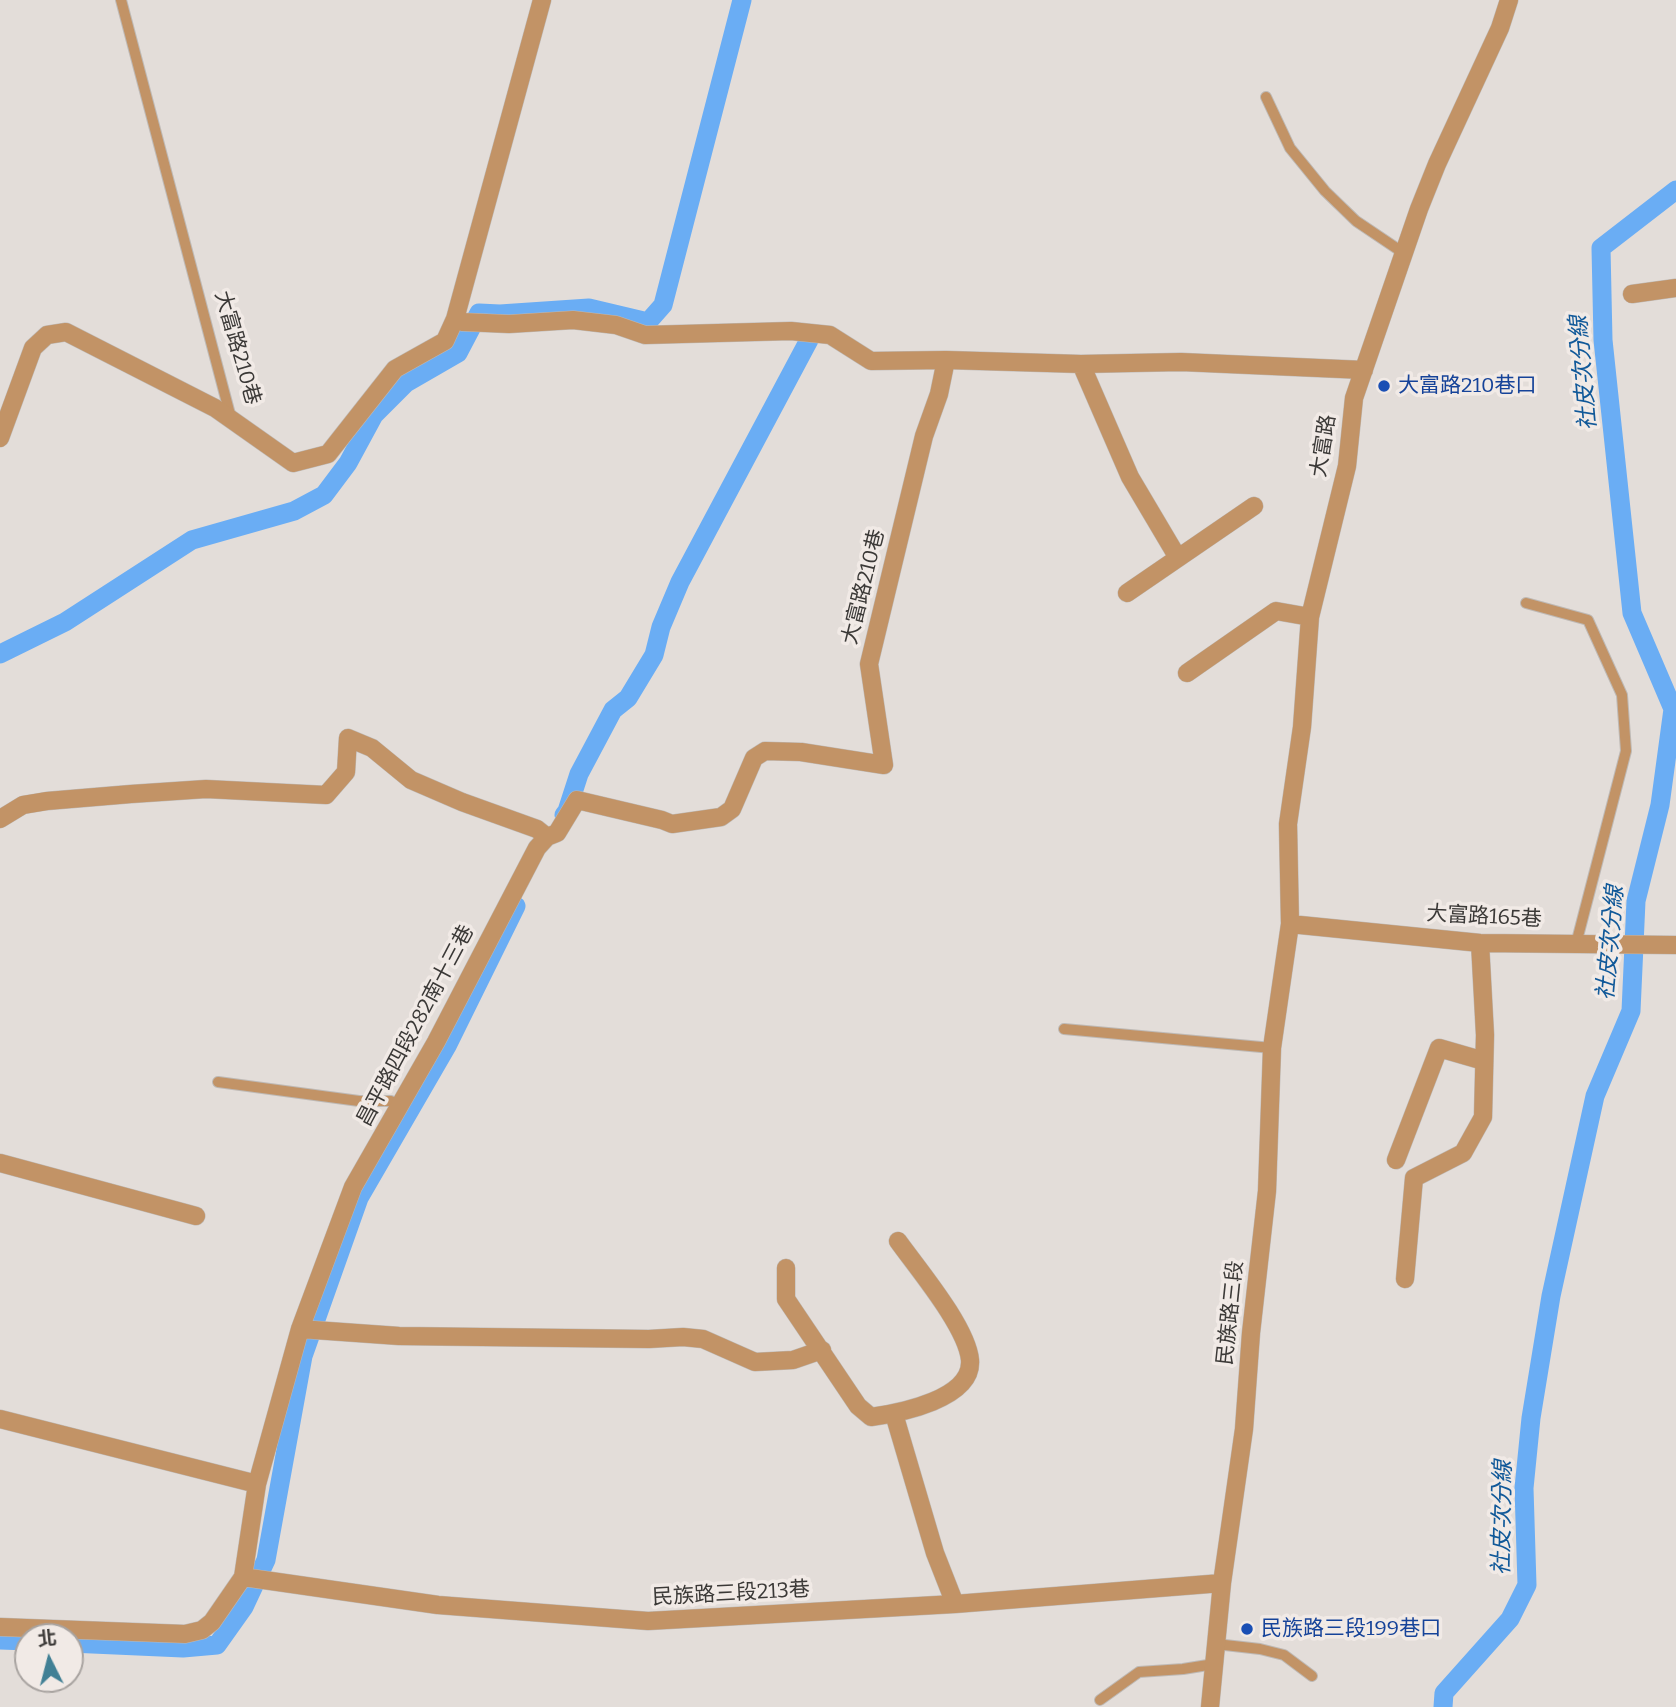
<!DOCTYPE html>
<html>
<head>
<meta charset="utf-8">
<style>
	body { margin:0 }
	#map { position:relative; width:1676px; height:1707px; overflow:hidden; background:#e3ddd9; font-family:Bitter,"Noto Sans TC",serif }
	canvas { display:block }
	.north { position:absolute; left:14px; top:1623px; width:70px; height:70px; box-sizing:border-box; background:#f1eae6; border:2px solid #a8a3a0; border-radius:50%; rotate:354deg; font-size:19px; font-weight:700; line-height:28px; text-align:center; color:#3b3937 }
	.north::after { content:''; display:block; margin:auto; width:24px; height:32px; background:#418095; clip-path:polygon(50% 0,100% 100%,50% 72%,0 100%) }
</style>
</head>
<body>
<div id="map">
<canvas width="1676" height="1707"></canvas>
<div class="north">北</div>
</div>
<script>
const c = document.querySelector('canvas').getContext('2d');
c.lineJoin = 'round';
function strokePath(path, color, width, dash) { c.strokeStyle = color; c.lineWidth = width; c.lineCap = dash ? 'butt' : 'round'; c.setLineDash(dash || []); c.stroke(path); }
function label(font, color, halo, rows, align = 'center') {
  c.font = font + ' Bitter,"Noto Sans TC",serif'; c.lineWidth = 7; c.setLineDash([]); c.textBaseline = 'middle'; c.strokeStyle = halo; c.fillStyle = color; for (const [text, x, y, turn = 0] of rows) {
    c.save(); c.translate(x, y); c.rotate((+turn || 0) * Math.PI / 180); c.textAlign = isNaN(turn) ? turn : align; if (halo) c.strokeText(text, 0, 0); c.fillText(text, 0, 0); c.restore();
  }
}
const canal = new Path2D(`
	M0 654 65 622 192 540 294 511 324 495 348 463 374 415 406 383 458 353 479 313 500 314 589 308 648 322 663 305 742 0
	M564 815 567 811 579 774 613 710 628 698 654 655 661 627 680 582 809 340
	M0 1640 28 1641
	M70 1643 183 1648 217 1645 244 1607 266 1560 303 1356 359 1198 447 1046 516 906
	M1443 1707 1444 1693 1510 1619 1527 1585 1524 1488 1531 1418 1551 1296 1595 1096 1631 1011 1636 901 1660 805 1673 709 1632 613 1603 340 1601 248 1676 190`);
const service = new Path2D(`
	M121 0 231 418
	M1266 97 1290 148 1325 191 1356 221 1405 254
	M1526 603 1588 620 1622 695 1626 751 1576 944
	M1064 1029 1272 1048
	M218 1082 359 1101H391L400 1106
	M1216 1644 1260 1649 1284 1655 1312 1676
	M1100 1700 1139 1672 1183 1669 1214 1664`);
const minor = new Path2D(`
	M1632 294 1676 288
	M455 319 463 322 509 324 573 320 616 325 645 335 791 331 830 335 871 361 946 360 1081 364 1181 362 1364 370
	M1081 364 1130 477 1178 558
	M0 438 33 348 47 335 66 332 215 408 293 463 328 454 395 369 445 341 455 319 542 0
	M1127 593 1254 506
	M1187 673 1276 611 1310 617
	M0 819 23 805 47 801 131 794 206 789 326 795 346 772 348 738 372 748 411 780 462 802 537 829 547 837
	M1290 924 1480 943 1676 945
	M1396 1160 1439 1048 1484 1061
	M0 1163 196 1216
	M786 1268V1299L858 1406 871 1417C900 1413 973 1399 970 1360 967 1327 918 1269 898 1241
	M1405 1279 1414 1178 1463 1153 1483 1117 1485 1035 1480 943
	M300 1329 399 1336 649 1339 683 1337 703 1339 755 1362 793 1360 822 1350
	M894 1414 935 1553 955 1604
	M0 1419 257 1484
	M243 1577 438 1605 648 1621 955 1604 1222 1583
	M0 1627 185 1634 202 1630 212 1622 243 1577 257 1484 300 1329 353 1187 436 1042 537 848 547 837 557 833 577 800 662 820 672 824 721 817 732 809 754 758 765 751 801 752 884 765 869 664 924 436 939 394 946 360
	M1210 1707 1222 1583 1244 1429 1251 1333 1267 1191 1272 1048 1290 924 1288 824 1302 727 1310 617 1347 466 1354 398 1419 209 1437 164 1500 28 1509 0`);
const markers = [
	[1384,386,7,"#1a4fb4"],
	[1247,1629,7,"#1a4fb4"]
];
const streetNames = [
	["大富路210巷",237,348,74],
	["大富路",1324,446,-81],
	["大富路210巷",864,587,-76],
	["大富路165巷",1484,917,3],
	["昌平路四段282南十三巷",416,1026,-62],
	["民族路三段",1231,1313,-84],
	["民族路三段213巷",731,1594,-3]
];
const transitNames = [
	["大富路210巷口",1398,386],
	["民族路三段199巷口",1261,1629]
];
const waterNames = [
	["社皮次分線",1584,373,-95],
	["社皮次分線",1611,943,-85],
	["社皮次分線",1503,1518,-89]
];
strokePath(canal, '#6aadf4', 19);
strokePath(service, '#beb9b5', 12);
strokePath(minor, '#beb9b5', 19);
strokePath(service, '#c29366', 10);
strokePath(minor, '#c29366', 18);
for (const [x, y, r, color] of markers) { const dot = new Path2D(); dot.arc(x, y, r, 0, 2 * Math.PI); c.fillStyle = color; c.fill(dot); strokePath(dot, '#f1eae6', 2.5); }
label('21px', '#3b3937', '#f1eae6', streetNames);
label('21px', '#164399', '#f1eae6', transitNames, 'left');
label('italic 23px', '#115999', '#f1eae6', waterNames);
</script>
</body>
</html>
